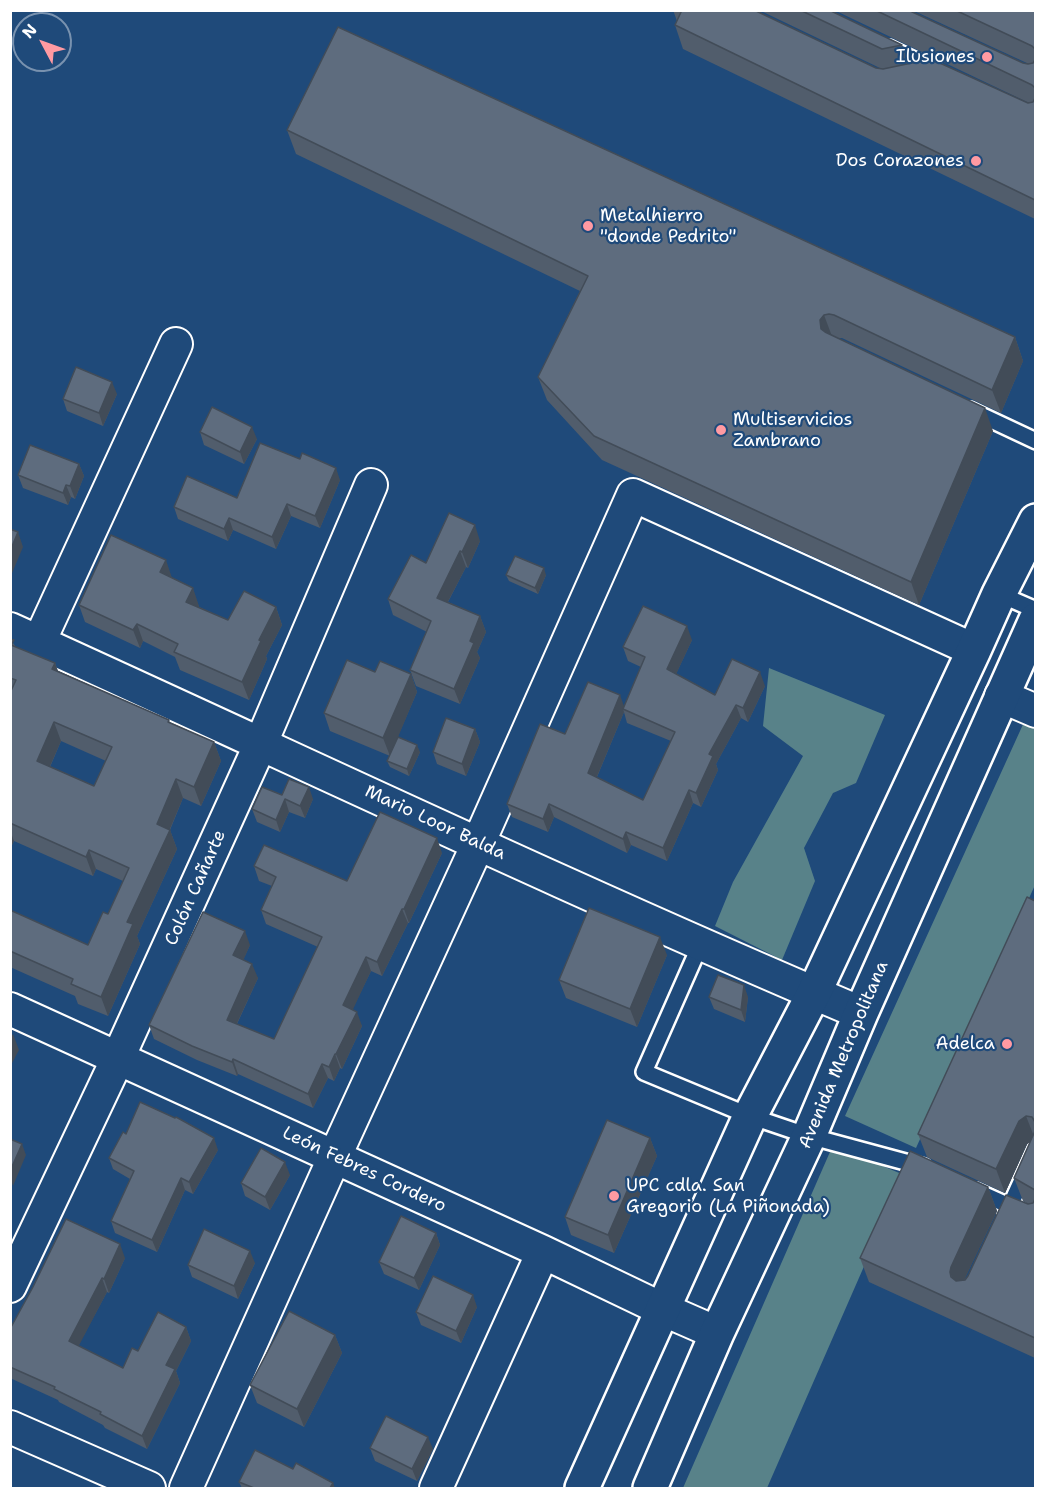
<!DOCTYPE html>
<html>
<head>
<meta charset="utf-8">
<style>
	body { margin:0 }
	#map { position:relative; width:1046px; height:1499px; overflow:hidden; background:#1f4a7a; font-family:"Shantell Sans",sans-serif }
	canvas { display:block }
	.frame { position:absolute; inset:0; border:12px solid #fff; pointer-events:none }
	.north { position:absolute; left:12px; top:12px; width:60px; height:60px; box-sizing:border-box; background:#1f4a7a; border:2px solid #7992af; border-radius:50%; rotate:311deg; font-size:16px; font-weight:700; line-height:24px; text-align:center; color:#fff }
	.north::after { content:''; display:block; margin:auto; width:21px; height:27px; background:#ff9aa2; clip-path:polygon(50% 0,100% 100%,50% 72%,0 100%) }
</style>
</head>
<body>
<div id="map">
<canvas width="1046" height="1499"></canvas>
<div class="frame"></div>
<div class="north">N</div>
</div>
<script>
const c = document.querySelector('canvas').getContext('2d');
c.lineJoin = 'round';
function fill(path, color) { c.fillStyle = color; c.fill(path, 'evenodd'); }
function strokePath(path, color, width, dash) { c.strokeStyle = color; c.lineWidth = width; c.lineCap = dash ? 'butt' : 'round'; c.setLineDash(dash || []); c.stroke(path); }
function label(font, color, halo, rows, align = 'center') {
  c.font = font + ' "Shantell Sans",sans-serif'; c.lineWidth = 4.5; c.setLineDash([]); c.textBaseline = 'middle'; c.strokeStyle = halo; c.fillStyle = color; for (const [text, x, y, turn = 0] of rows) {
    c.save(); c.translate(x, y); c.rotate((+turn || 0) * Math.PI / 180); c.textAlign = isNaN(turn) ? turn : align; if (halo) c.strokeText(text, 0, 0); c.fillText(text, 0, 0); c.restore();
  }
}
const green = new Path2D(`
	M769 668 885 715 856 783 833 793 804 848 815 881 782 960 715 926 733 882 803 756 763 726Z
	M1025 720 1035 724V885L916 1148 845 1116Z
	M833 1145 904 1175 767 1488H683Z`);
const service = new Path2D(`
	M889 48 935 70
	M970 410 1036 441
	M999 594 1036 610
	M701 943 644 1072 750 1116 809 1136 924 1167
	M976 1191 1036 1218
	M1006 1215 1036 1149`);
const minor = new Path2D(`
	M10 629C294 758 575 892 861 1013
	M39 642 176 344
	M1001 696 1036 711
	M10 1009 543 1252 662 1309 717 1333
	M10 1286 118 1058 261 743 371 485
	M10 1427 149 1488
	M186 1488 335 1156 478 844 633 495 974 650
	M436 1488 543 1252`);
const trunk = new Path2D(`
	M582 1488 750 1116 814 993 974 650 999 594 1036 521
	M650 1488 717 1333 809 1136 861 1013 1036 620`);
const wall = new Path2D(`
	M673 10H754L876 68 882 69 759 10H829L902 45 909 63 1028 103H1029L834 10H908L1023 63 1029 64 912 10H1035V219L683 49 675 25 677 21Z
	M287 130 1015 337 1023 361 1001 413 842 338H836L993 431 919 605 602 460 547 400 538 377 580 291 296 154Z
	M117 394 103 426 67 411 63 399Z
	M200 432 257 439 244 464 204 445Z
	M79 464 84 476 75 499 71 497 68 505 23 488 18 475Z
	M340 480 320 528 291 516 276 549 233 530 228 541 178 519 174 507 237 498Z
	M480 541 468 568 466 567 448 602 480 616 486 632 477 652 480 658 460 704 416 686 410 670 427 632 393 615 388 599 426 563Z
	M506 575H546L538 594 509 581Z
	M172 578 199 606V607L228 620 276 607 282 625 266 656 267 659 249 700 180 670 175 657 143 641 140 648 85 622 79 605Z
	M10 639 16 647 55 663 58 671 169 720 170 723 214 742 221 761 201 806 183 798 170 830 177 849 137 936 140 944 108 1016 78 1004 75 996 10 967V910L88 945 108 914 123 881 96 869 93 876 14 841 10 849ZM61 741 106 761 94 786 50 767Z
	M692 640 676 674 715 695 765 686 748 722 741 718 716 764 718 770 701 807 693 803 667 861 631 845 627 853 554 817 548 832 512 817 507 804 565 734 624 706 641 667 628 661 623 647ZM624 712 627 723 671 741 643 800 597 777Z
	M375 672 411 674 417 692 395 743 420 752 409 776 390 767 387 761 390 756 330 731 324 713Z
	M475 729 480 742 466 776 437 764 433 752Z
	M282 795 313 799 305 818 289 812 280 832 257 822 252 809Z
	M442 853 409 923H408L382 976 371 971 352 1010 362 1026 342 1069 340 1068 334 1081 328 1078 313 1108 238 1074 237 1076 197 1060 154 1039 149 1025 250 945 243 960 258 978 237 1024 274 1039 318 947 266 924 261 910 272 886 259 881 254 866 347 881Z
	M1035 901V1358L869 1282 860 1258 988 1187 997 1211 964 1280 1028 1204 1023 1201 1014 1178 1030 1142 1027 1144 1005 1193 927 1157 918 1134Z
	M667 955 637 1027 566 998 559 980Z
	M709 997H748L745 1022 714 1009Z
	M126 1134 218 1150 193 1194 185 1190 157 1252 115 1233 111 1221 130 1179 113 1169 109 1158Z
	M650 1138 657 1156 614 1253 571 1235 565 1217Z
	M290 1175 270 1210 245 1196 241 1183Z
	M436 1233 440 1245 419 1290 384 1274 379 1262Z
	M125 1258 109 1293 107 1292 78 1346 123 1368 138 1351 186 1327 191 1341 176 1371 180 1383 147 1449 105 1428 103 1425 59 1402 58 1400 10 1378V1329Z
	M255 1263 238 1299 192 1277 188 1265Z
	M477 1307 461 1343 421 1325 416 1312Z
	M335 1335 342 1353 304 1427 257 1403 250 1385Z
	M370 1448 433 1449 417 1481 375 1461Z
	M293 1469 335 1488H242L239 1482Z`);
const shadedWall = new Path2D(`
	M824 315 833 339 821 329 820 320Z
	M1015 337 1023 361 1001 413 992 390Z
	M112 382 117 394 103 426 99 413Z
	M985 408 993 431 919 605 911 582Z
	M252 427 257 439 244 464 240 452Z
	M79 464 84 476 75 499 70 486Z
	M336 468 340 480 320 528 315 516Z
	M66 485 71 497 68 505 63 493Z
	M287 504 291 516 276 549 272 537Z
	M229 518 233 530 228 541 224 529Z
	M475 525 480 541 468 568 462 552Z
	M18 532 23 547 10 578V551Z
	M460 551 466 567 442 613 437 598Z
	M166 560 172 578 160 572Z
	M544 568 546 575 538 594 535 588Z
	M193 588 199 606 193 619 186 602Z
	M276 607 282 625 266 656 267 659 249 700 242 682 259 640Z
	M480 616 486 632 477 652 480 658 460 704 454 689 470 641Z
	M137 624 143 641 140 648 133 630Z
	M687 626 692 640 672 683 667 669Z
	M55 663 62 683 52 669Z
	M760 672 765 686 748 722 743 708Z
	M411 674 417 692 390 756 383 738Z
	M620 695 625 709H623L624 712 593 786 588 773Z
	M736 705 741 718 716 764 718 770 701 807 696 793 709 754Z
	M54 722 61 741 44 780 37 761Z
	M475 729 480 742 466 776 462 764Z
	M214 742 221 761 201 806 194 787Z
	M417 745 420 752 409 776 407 769Z
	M176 779 183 798 164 843 170 830 177 849 137 936 140 944 108 1016 101 997 157 824Z
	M309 787 313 799 305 818 300 806Z
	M689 790 693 803 667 861 663 848Z
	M285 799 289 812 280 832 276 820Z
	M549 804 554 817 548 832 543 819Z
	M10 830 14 841 10 849Z
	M626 832 631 845 627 853 623 839Z
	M437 838 442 853 409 923 404 909Z
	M89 850 96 869 93 876 86 857Z
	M402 909 408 923 382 976 377 962Z
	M245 931 250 945 239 970 233 955Z
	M660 937 667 955 637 1027 630 1009Z
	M366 957 371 971 348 1020 343 1005Z
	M252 964 258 978 232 1034 227 1020Z
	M744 985 748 997 745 1022 741 1010Z
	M357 1012 362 1026 342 1069 336 1054Z
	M13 1034 19 1050 10 1067V1039Z
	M335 1054 340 1068 334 1081 329 1067Z
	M233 1059 238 1074 237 1076 232 1062Z
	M322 1064 328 1078 313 1108 308 1094Z
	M1026 1116 1035 1139 1027 1144 1005 1193 996 1169 1019 1121Z
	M214 1138 218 1150 193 1194 189 1182Z
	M650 1138 657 1156 614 1253 608 1235Z
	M22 1144 26 1155 13 1186 10 1177V1171Z
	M285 1162 290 1175 270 1210 265 1197Z
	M181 1178 185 1190 157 1252 152 1240Z
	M988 1187 997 1211 959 1291 958 1295 950 1272 951 1267Z
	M436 1233 440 1245 419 1290 414 1278Z
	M120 1244 125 1258 109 1293 104 1279Z
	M250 1251 255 1263 238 1299 234 1286Z
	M102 1278 107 1292 74 1355 69 1341Z
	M473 1295 477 1307 461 1343 456 1331Z
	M186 1327 191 1341 176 1371 180 1383 147 1449 142 1436 166 1365Z
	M335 1335 342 1353 304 1427 297 1409Z
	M428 1437 433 1449 417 1481 412 1469Z
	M333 1483 335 1488H330Z`);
const building = new Path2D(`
	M682 10H754L876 68 883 69 931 59 1028 103 1033 102 1035 98V200L675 25Z
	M800 10H829L902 45 882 49Z
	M875 10H908L1023 63 1028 64 1033 63 1035 60V88L1032 85Z
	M955 10H1035V49L1032 46Z
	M338 27 1015 337 992 390 834 315 829 314 824 315 820 320 821 329 825 332 985 408 911 582 594 436 538 377 588 276 287 130Z
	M76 367 112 382 99 413 63 399Z
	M212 407 252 427 240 452 200 432Z
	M260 443 300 459 302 453 336 468 315 516 287 504 272 537 229 518 224 529 174 507 187 476 237 498Z
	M30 445 79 464 70 486 66 485 63 493 18 475Z
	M449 513 475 525 462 552 460 551 437 598 480 616 470 641 474 643 454 689 410 670 431 621 388 599 411 555 426 563Z
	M10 529 18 532 10 551Z
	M111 535 166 560 160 572 193 588 186 602 228 620 244 591 276 607 259 640 261 641 242 682 174 652 178 644 137 624 133 630 79 605Z
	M515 556 544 568 535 588 506 575Z
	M643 606 687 626 667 669 715 695 732 659 760 672 743 708 736 705 709 754 713 756 696 793 689 790 663 848 626 832 623 839 549 804 543 819 507 804 540 724 565 734 588 682 620 695 588 773 643 800 675 732 623 709 645 657 623 647Z
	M10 639 14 640 11 645 55 663 52 669 169 720 168 722 214 742 194 787 176 779 157 824 170 830 127 922 133 924 101 997 71 984 73 979 10 951V910L88 945 103 912 108 914 129 868 89 850 86 857 10 823V693L16 680 10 678ZM54 722 112 747 94 786 37 761Z
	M347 660 375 672 380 661 411 674 383 738 324 713Z
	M446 718 475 729 462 764 433 752Z
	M398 737 417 745 407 769 387 761Z
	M289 779 309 787 300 806 285 799 276 820 252 809 262 787 282 795Z
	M380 812 437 838 404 909H402L377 962 366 957 343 1005 357 1012 336 1054H335L329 1067 322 1064 308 1094 233 1059 232 1062 192 1046 149 1025 203 912 245 931 233 955 252 964 227 1020 274 1039 322 937 261 910 276 877 254 866 264 845 347 881Z
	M1027 897 1035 901V1122L1032 1117 1026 1116 1019 1121 996 1169 918 1134Z
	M589 908 660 937 630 1009 559 980Z
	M718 975 744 985 741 1010 709 997Z
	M140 1102 175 1118 176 1117 214 1138 189 1182 181 1178 152 1240 111 1221 134 1171 109 1158 123 1132 126 1134Z
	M607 1120 650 1138 608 1235 565 1217Z
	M1035 1131V1190L1014 1178Z
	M10 1139 22 1144 10 1171Z
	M261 1148 285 1162 265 1197 241 1183Z
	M910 1151 988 1187 951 1267 950 1272 951 1277 956 1281 965 1280 968 1276 1006 1195 1028 1204 1033 1203 1035 1199V1338L860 1258Z
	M401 1216 436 1233 414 1278 379 1262Z
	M66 1219 120 1244 104 1279 102 1278 69 1341 123 1368 132 1348 138 1351 158 1312 186 1327 166 1365 175 1369 142 1436 100 1414 101 1412 54 1389 55 1387 10 1367V1329L33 1287Z
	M204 1229 250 1251 234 1286 188 1265Z
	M433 1276 473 1295 456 1331 416 1312Z
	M289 1311 335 1335 297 1409 250 1385Z
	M386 1416 428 1437 412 1469 370 1448Z
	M255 1450 293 1469 296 1463 333 1483 330 1488H254L239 1482Z`);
const markers = [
	[987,57,6,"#ff9aa2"],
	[976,161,6,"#ff9aa2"],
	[588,226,6,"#ff9aa2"],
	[721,430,6,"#ff9aa2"],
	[1007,1044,6,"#ff9aa2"],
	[614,1196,6,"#ff9aa2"]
];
const poiNames = [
	["Ilusiones",975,57],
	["Dos Corazones",964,161],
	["Metalhierro",600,216,"left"],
	["\"donde Pedrito\"",600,237,"left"],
	["Multiservicios",733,420,"left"],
	["Zambrano",733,441,"left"],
	["Adelca",995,1044],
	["UPC cdla. San",626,1186,"left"],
	["Gregorio (La Piñonada)",626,1207,"left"]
];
const streetNames = [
	["Mario Loor Balda",435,823,25],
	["Colón Cañarte",196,888,-66],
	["Avenida Metropolitana",844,1055,-67],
	["León Febres Cordero",364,1170,25]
];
fill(green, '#588289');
strokePath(service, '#fff', 20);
strokePath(minor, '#fff', 36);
strokePath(trunk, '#fff', 38);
strokePath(service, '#1f4a7a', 15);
strokePath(minor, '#1f4a7a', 32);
strokePath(trunk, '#1f4a7a', 33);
fill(wall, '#515d6c');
fill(shadedWall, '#424c58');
fill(building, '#5e6c7e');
strokePath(building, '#424c58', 1.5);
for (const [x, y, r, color] of markers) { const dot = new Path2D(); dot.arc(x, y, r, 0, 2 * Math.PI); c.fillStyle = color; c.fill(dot); strokePath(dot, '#1f4a7a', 2); }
label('18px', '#fff', '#1f4a7a', poiNames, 'right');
label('18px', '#fff', '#1f4a7a', streetNames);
</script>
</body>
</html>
